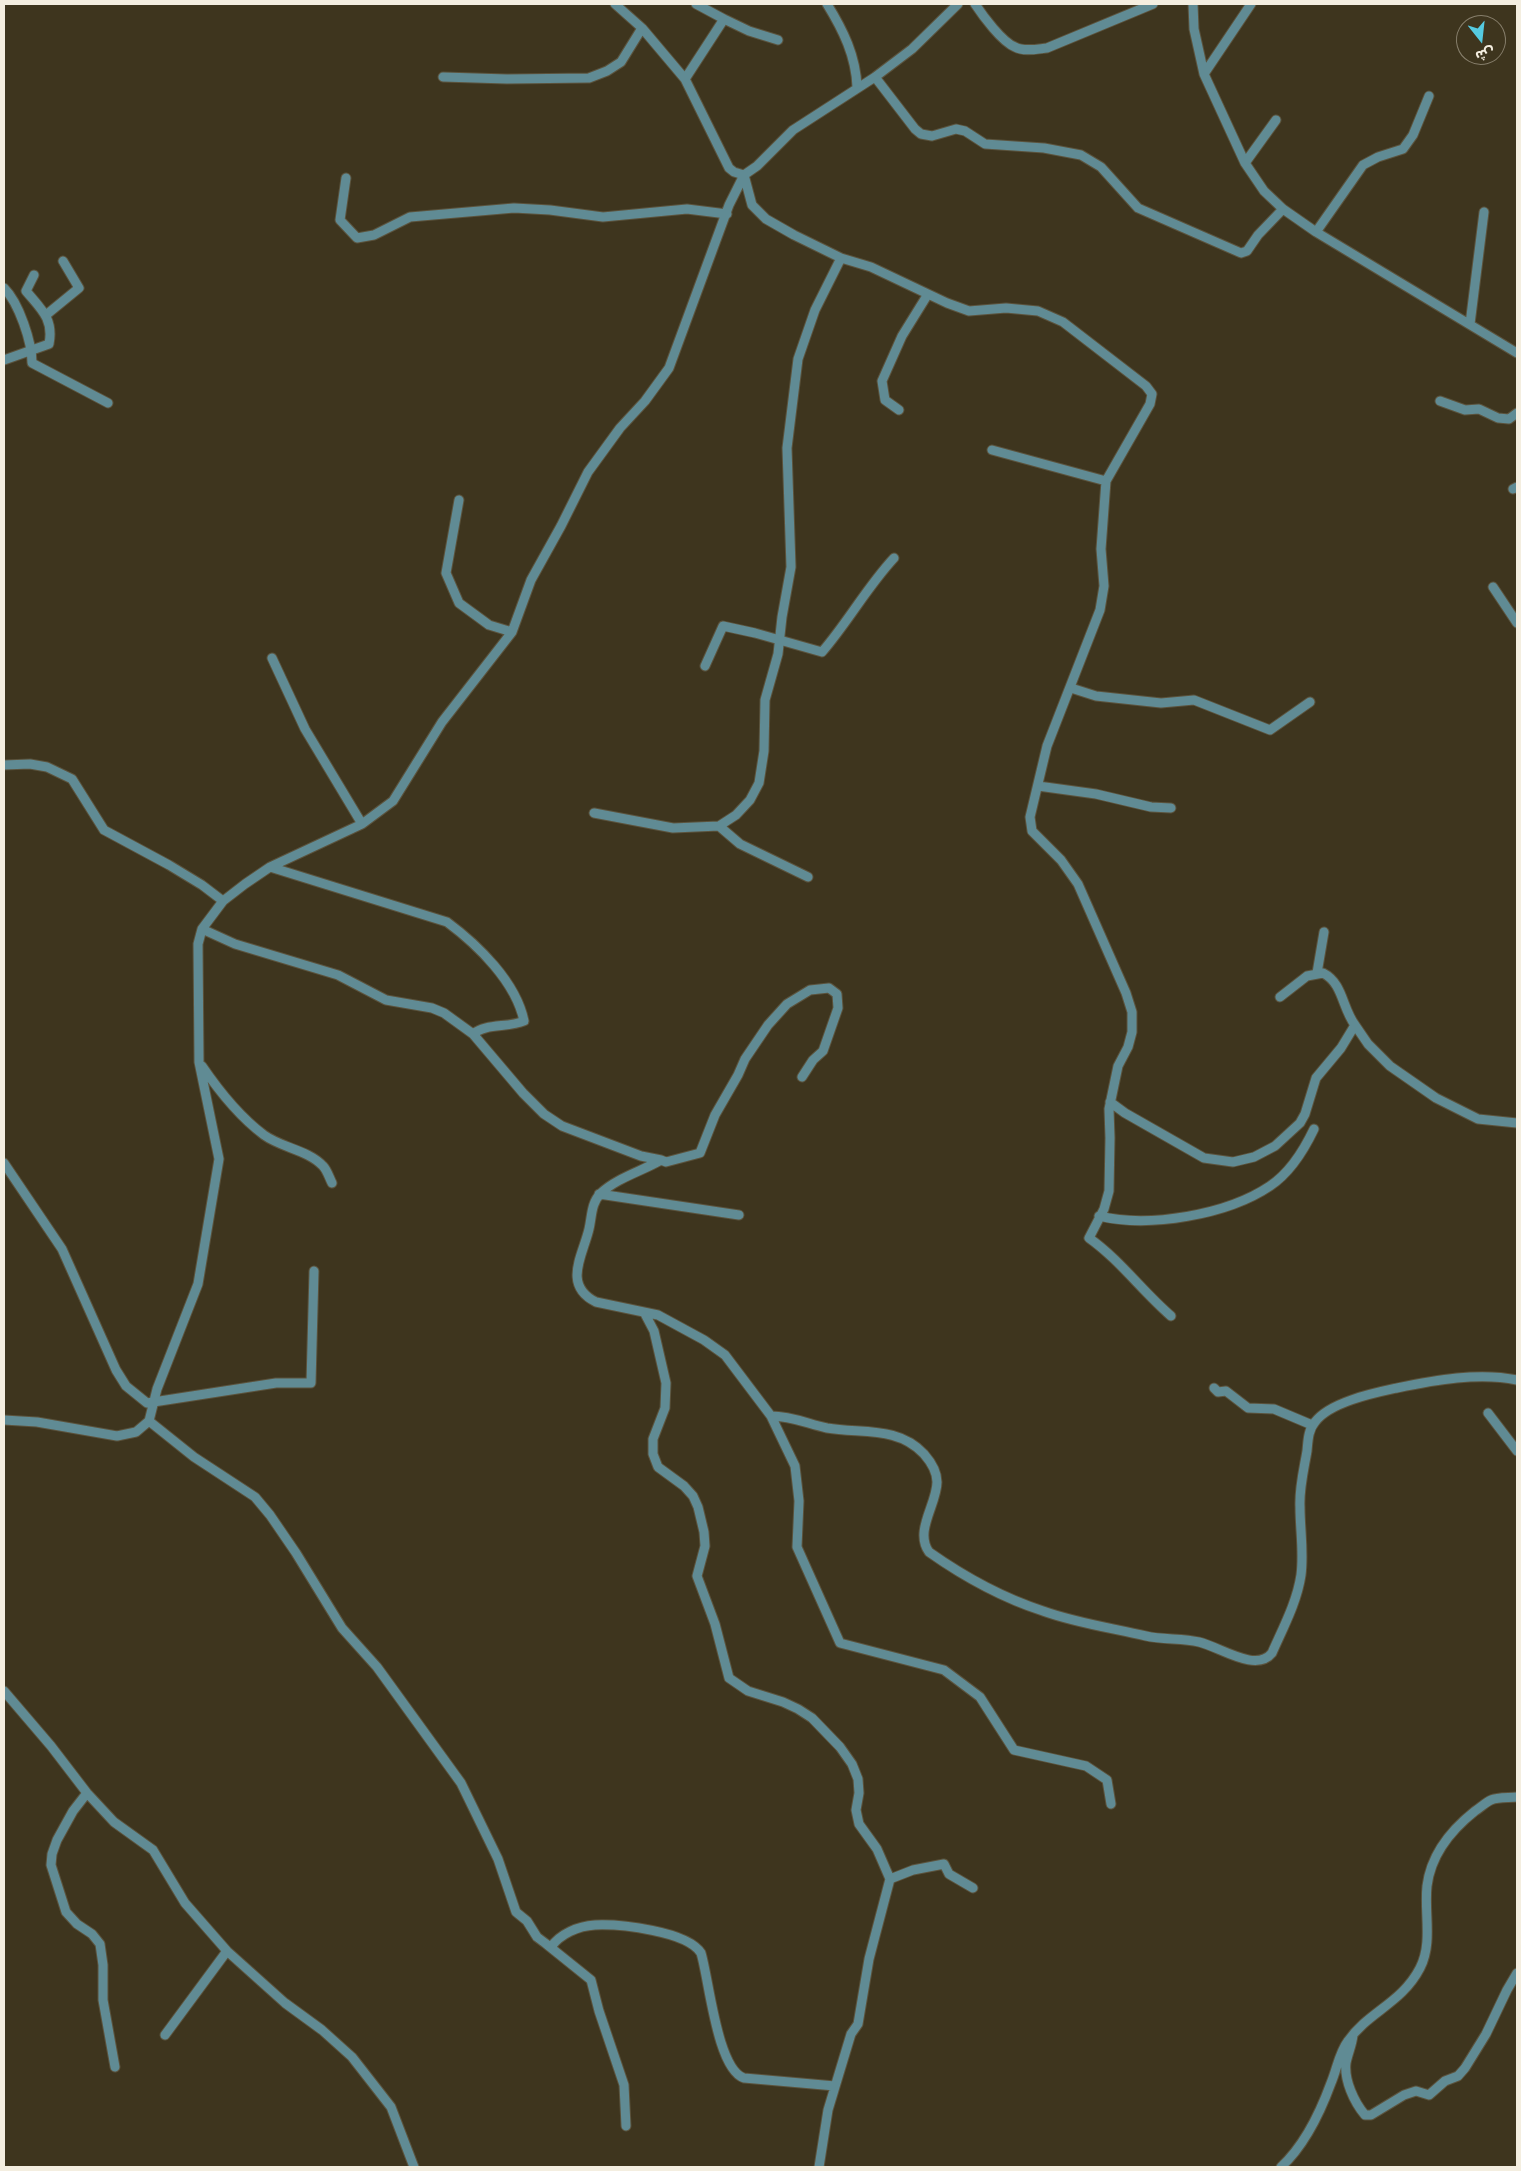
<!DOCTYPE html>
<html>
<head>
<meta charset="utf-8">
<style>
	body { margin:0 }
	#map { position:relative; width:1521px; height:2171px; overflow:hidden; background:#3e351e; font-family:"Nunito Sans","Noto Sans Arabic",sans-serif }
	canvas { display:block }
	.frame { position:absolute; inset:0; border:5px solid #f4eee0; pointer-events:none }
	.north { position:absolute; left:1456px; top:15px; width:50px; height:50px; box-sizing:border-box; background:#3e351e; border:1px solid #877f6c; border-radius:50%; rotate:164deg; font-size:14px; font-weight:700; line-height:20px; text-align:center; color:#f4eee0 }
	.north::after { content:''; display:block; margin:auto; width:18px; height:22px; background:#55cae0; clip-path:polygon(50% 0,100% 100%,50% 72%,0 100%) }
</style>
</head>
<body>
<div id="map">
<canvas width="1521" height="2171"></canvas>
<div class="frame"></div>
<div class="north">ش</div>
</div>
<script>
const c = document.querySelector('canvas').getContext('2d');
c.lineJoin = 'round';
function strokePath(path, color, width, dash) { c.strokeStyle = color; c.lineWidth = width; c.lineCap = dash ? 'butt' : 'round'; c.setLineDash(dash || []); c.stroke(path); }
const street = new Path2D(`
	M615 4 642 28 685 79 729 168 734 172 744 175
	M696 4 724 19
	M827 4C843 30 856 56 857 87
	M975 4C983 16 1002 42 1015 47 1024 52 1037 49 1047 48L1153 4
	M1193 4 1194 29 1204 74 1245 163 1264 191 1283 209 1316 232 1517 353
	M1204 74 1251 4
	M443 77 507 79 589 78 607 71 621 62 642 28
	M875 77 915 129 921 134 932 136 956 129 965 131 985 144 1044 148 1081 155 1101 167 1138 208 1241 253 1247 251 1258 235 1283 209
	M685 79 724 19 749 31 778 40
	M1245 163 1276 120
	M744 175 752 205 766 219 794 235 841 258 871 267 947 303 969 311 1006 308 1038 311 1063 322 1146 386 1152 394 1150 404 1106 481 1101 549 1104 586 1100 610 1047 746 1030 817 1032 831 1061 860 1078 884 1126 993 1132 1012V1032L1128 1047 1118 1066 1109 1109 1110 1138 1109 1191 1104 1209 1089 1238C1120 1260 1142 1291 1171 1316
	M346 178 340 220 357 238 374 235 410 217 514 208 550 210 603 217 687 209 727 214
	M1316 232 1363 165 1378 157 1403 149 1413 135 1429 96
	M4 288C19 303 32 342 32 363L108 403
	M46 315 79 288 63 261
	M1470 324 1484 212
	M4 360 49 344C54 319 41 309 26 291L34 275
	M1440 401 1465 410 1479 409 1498 418 1509 419 1517 413
	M899 410 885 400 882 381 902 336 928 294
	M992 450 1106 481
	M1513 489 1517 487
	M459 500 446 573 459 603 489 625 512 632
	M1493 587 1517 623
	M272 658 305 729 362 824
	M705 666 723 626 755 633 822 652C848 622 867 587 894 558
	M1071 688 1096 696 1161 703 1194 700 1270 730 1310 702
	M4 765 30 764 47 767 72 779 104 830 169 865 202 885 223 901
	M1038 786 1096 794 1151 807 1171 808
	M594 813 673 828 719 826 736 815 750 800 759 783 764 751 765 700 778 654 782 617 791 567 787 448 798 359 815 310 841 258
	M719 826 740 844 808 877
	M270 867 447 922C478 945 516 982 524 1021 508 1028 486 1023 473 1034
	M202 929 235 944 338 975 386 1000 432 1008 444 1013 473 1034 523 1093 544 1114 562 1126 641 1156 661 1160C642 1171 617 1178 601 1193 591 1203 592 1216 589 1229 583 1255 562 1285 596 1302L658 1315 704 1340 725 1355 771 1416C792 1416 808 1424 827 1428 862 1434 898 1426 924 1454 931 1462 937 1471 937 1482 937 1504 914 1531 929 1552 963 1576 1003 1598 1043 1611 1076 1623 1112 1628 1146 1636 1163 1640 1182 1638 1199 1642 1220 1647 1256 1673 1272 1653 1283 1628 1297 1602 1301 1575 1304 1552 1300 1530 1300 1507 1299 1488 1304 1469 1307 1451 1308 1441 1308 1430 1315 1422 1330 1402 1374 1393 1397 1388 1435 1380 1479 1372 1517 1380
	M1317 973 1324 932
	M1280 997 1307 976 1323 973C1343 983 1342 1008 1355 1025
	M202 1066C219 1091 240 1117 264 1135 282 1148 308 1150 323 1166 327 1170 329 1177 332 1183
	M1110 1102 1125 1113 1204 1158 1233 1162 1254 1157 1275 1146 1300 1123 1305 1114 1316 1078 1341 1048 1355 1025 1368 1044 1390 1066 1436 1098 1478 1119 1517 1123
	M661 1160 666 1162 700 1153 715 1115 738 1075 745 1059 768 1025 787 1004 810 990 829 988 837 994 838 1008 823 1051 813 1060 802 1077
	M4 1163 62 1249 116 1370 126 1386 147 1403 276 1383H311L314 1271
	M599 1194 739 1215
	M1099 1216C1149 1228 1227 1215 1270 1186 1291 1172 1304 1150 1314 1129
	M644 1312 654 1331 666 1383 665 1408 653 1439V1454L658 1467 684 1486 693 1496 698 1507 704 1532 705 1546 697 1576 715 1624 729 1678 748 1691 783 1702 798 1709 812 1718 840 1747 852 1764 858 1779 859 1793 856 1810 859 1824 877 1849 890 1879 869 1959 858 2024 851 2034 828 2110 819 2167
	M1214 1388 1218 1392 1226 1391 1248 1408 1274 1409 1312 1425
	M1488 1413 1517 1451
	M771 1416 795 1466 799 1501 797 1547 840 1643 944 1670 980 1697 1014 1750 1086 1766 1107 1780 1111 1804
	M4 1420 37 1422 117 1436 136 1432 149 1421 157 1389 198 1284 219 1159 199 1062 198 944 202 929 223 901 245 884 270 867 362 824 393 801 442 722 512 632 531 580 561 526 588 472 620 428 645 401 669 368 729 205 744 175 757 166 793 130 875 77 912 49 958 4
	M149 1421 194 1457 255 1497 270 1515 296 1553 342 1628 377 1667 461 1783 498 1859 516 1912 527 1921 537 1937 545 1943 591 1980 599 2011 624 2085 626 2126
	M4 1691 51 1746 87 1793 114 1822 153 1850 185 1903 227 1951 285 2003 322 2030 352 2057 391 2107 414 2167
	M87 1793 73 1811 57 1840 52 1854 51 1865 66 1912 77 1924 92 1934 100 1944 103 1965V2000L115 2067
	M890 1879 913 1870 944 1864 949 1874 973 1888
	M551 1947C560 1934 578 1926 595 1925 620 1924 687 1931 701 1953 709 1979 717 2069 744 2078L835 2086
	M165 2035 227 1951
	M1353 2035C1352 2045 1348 2053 1346 2063 1344 2080 1354 2102 1365 2115H1371L1404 2095 1416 2091 1429 2095 1445 2081 1458 2076 1465 2068 1486 2034 1507 1990 1517 1973
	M1281 2167C1305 2145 1320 2113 1331 2083 1337 2069 1339 2053 1348 2041 1368 2012 1402 2003 1420 1968 1433 1943 1424 1913 1427 1886 1431 1854 1451 1830 1475 1811 1480 1808 1486 1802 1491 1800 1498 1797 1509 1798 1517 1797`);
strokePath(street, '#5b533d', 11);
strokePath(street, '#608b94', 9);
</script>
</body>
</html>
